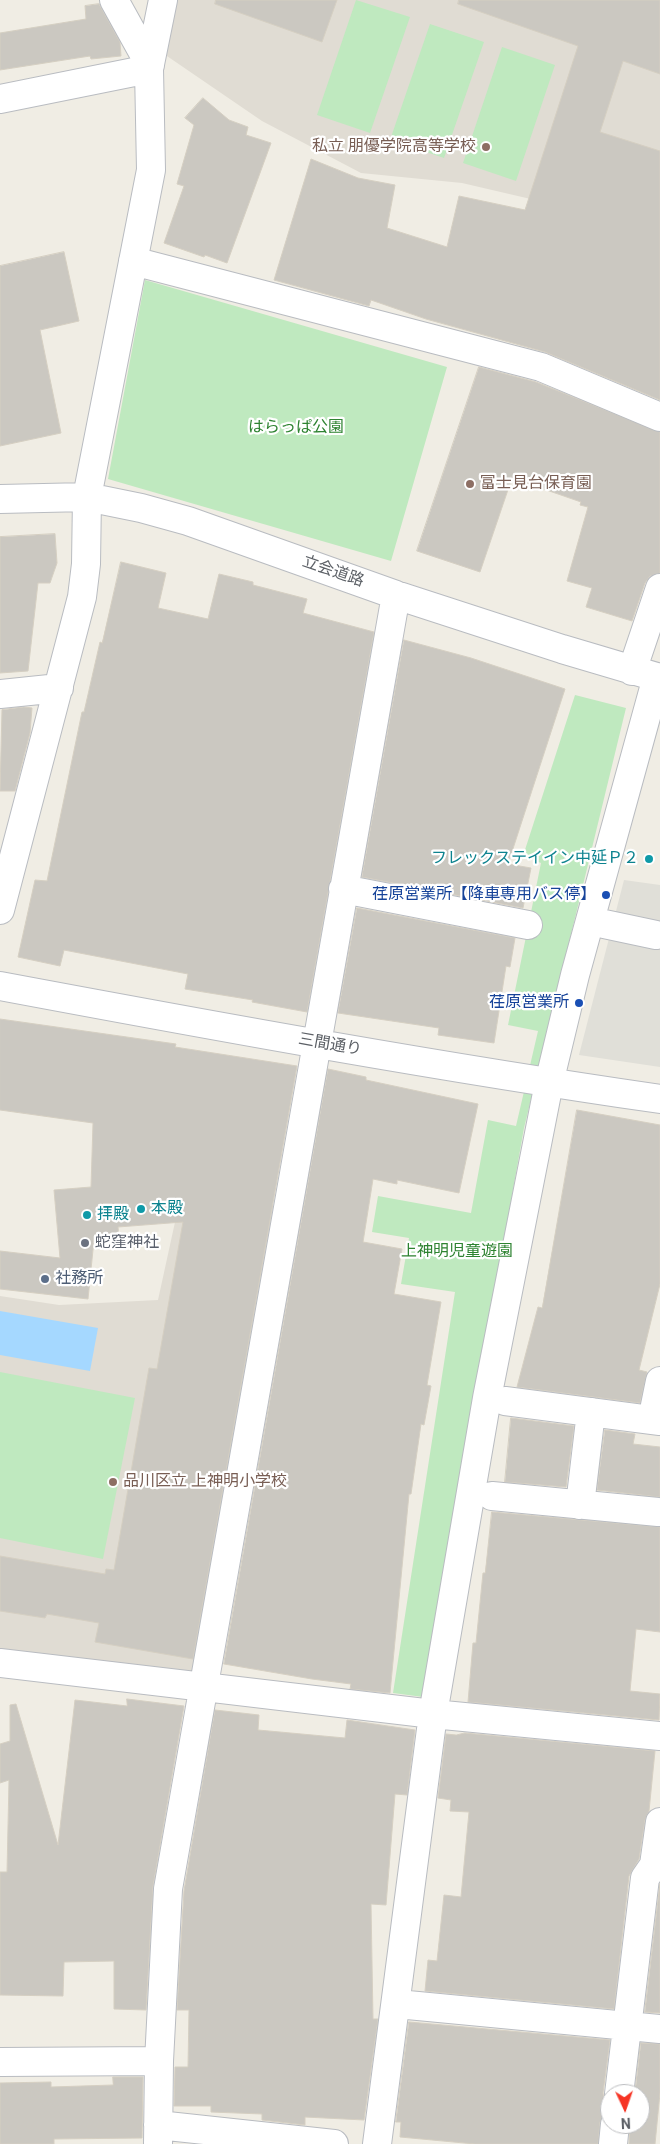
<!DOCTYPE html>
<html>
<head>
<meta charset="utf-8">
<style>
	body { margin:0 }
	#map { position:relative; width:660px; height:2144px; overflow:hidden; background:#f0ede4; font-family:Roboto,sans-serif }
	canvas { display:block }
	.north { position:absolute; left:600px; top:2084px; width:50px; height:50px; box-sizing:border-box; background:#fff; border:1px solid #bebfc2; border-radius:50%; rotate:177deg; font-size:14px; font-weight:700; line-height:20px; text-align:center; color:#5c6066 }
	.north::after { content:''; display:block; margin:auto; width:18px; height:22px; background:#f63424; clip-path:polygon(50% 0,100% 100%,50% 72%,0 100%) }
</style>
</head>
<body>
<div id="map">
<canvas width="660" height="2144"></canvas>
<div class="north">N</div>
</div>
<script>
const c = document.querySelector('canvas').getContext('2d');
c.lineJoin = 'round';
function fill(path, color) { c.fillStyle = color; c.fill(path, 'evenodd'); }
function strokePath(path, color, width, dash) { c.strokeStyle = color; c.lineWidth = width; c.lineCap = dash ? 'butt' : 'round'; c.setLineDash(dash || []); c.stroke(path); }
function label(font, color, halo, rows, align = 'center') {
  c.font = font + ' Roboto,"Noto Sans JP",sans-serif'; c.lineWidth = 4.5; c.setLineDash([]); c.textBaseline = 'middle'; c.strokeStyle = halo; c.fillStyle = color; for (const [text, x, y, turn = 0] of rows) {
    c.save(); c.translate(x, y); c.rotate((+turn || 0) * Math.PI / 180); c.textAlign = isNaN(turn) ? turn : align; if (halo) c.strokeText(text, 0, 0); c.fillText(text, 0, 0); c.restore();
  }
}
const industrial = new Path2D(`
	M624 880 660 885V1067L579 1055Z`);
const education = new Path2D(`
	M176 0H660V244L565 207 462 183 361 173 262 121 164 54Z
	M182 1190 274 1206 194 1677 0 1659V1296L59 1305 158 1300Z`);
const green = new Path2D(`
	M356 0 410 17 370 133 317 115Z
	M430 24 484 42 444 158 390 140Z
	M502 47 555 65 516 181 463 163Z
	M145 280 447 367 391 561 108 479Z
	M575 695 626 708 524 1128 423 1697 393 1693 455 1292 401 1284 409 1238 372 1232 378 1196 471 1213 488 1120 516 1126 538 1031 508 1025 541 863 523 856Z
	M0 1372 135 1398 103 1559 0 1538Z`);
const water = new Path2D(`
	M0 1311 98 1328 90 1371 0 1355Z`);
const building = new Path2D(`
	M216 0H337L322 42 215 4Z
	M459 0H660V74L623 61 600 132 660 151V400L545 352 426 319 371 300 369 306 274 280 311 159 358 178 395 185 387 228 447 247 459 196 525 210 578 46 458 4Z
	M99 4 120 42 121 56 91 59 90 56 0 70V33L86 19 85 6Z
	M203 98 229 120 248 127 246 135 271 143 227 263 205 255 204 257 164 243 184 186 177 184 194 125 185 118Z
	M64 252 79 321 40 330 61 433 0 446V266Z
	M479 367 536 382 660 432V573L650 576 645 583 632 621 586 607 592 588 567 581 588 507 580 505 581 502 512 478 480 572 417 551Z
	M55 534 57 563 50 583H38L28 671 0 673V537Z
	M121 562 166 573 158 608 208 619 219 574 253 582V585L307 599 303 613 374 632 307 1012 252 1002 253 1000 185 989 188 974 64 950 60 966 18 957 35 880 47 881 82 712H84L100 642 102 643Z
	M404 640 471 658 565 689 508 864 531 868 523 908 362 877Z
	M24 707 32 708 30 733 15 791H0L2 710Z
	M357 908 515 938 510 967 506 966 494 1043 438 1035 439 1028 338 1013Z
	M0 1019 176 1044 175 1047 297 1066 193 1659 95 1642 99 1623 47 1614 45 1618 0 1611V1556L105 1574 106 1569 114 1570 149 1368 157 1369 183 1222 118 1227 119 1238 94 1240 88 1299 0 1289V1251L60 1258 54 1190 91 1187 93 1123 0 1110Z
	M328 1069 366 1077V1080L478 1104 459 1193 397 1180V1184L373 1179 363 1242 402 1249 394 1294 441 1302 427 1385 431 1386 424 1425 421 1424 411 1494H409L390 1693 350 1689 351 1684 312 1679 224 1664Z
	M577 1110 660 1125V1284L639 1370 647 1372 640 1403 517 1387 538 1307 542 1308Z
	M511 1418 574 1426 566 1487 505 1482Z
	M605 1430 635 1434 633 1444 660 1447V1497L597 1490Z
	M492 1512 660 1527V1632L636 1629 630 1691 660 1694 659 1720 468 1702 473 1643H476L483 1573H485Z
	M127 1699 184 1706 153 1886 146 2010 114 2009V1961L64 1962 63 1996 0 1995V1872H7L9 1780 0 1783V1744L10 1741V1705L16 1704 58 1845 75 1700 127 1706Z
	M215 1710 259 1715 258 1730 345 1738 347 1720 415 1730 407 1795 395 1794 386 1905 371 1904 373 2019H378L364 2120 305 2117V2125L262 2120V2114L211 2112V2106H174L175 2067H188L189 2010H177L184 1891Z
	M465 1733 655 1751 649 1811 645 1820 639 1859 629 1876 614 2009 425 1991 428 1960 437 1961 444 1895 461 1897 469 1812 450 1811 451 1800 438 1798 446 1734 456 1735Z
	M660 1884V2013L645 2012Z
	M409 2022 610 2040 603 2093 604 2100 610 2109 603 2115 600 2122 598 2144H475L400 2137 401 2122H396Z
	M641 2043 660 2044V2093L655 2144H629L630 2124H640V2094H635Z
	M113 2077H143L142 2138 54 2139V2144H0V2083L51 2082V2087L113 2085Z`);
const minor = new Path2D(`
	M114 0 150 65
	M0 99 149 69
	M133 261 541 367 660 417
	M0 499 87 497 141 508 188 521 396 595 562 649 660 678
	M632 671 660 588
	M0 694 59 688
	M343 889 528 925
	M0 910 82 597 86 564 87 497 151 170 149 69 163 0
	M590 921 656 935
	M0 986C219 1027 439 1067 660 1099
	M505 1401 660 1421
	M652 1420 660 1381
	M492 1496 658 1512
	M580 1505 591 1412
	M0 1663 433 1714 660 1736
	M660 1822 654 1865 660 1866
	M397 2004 660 2029
	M0 2062 159 2061
	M619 2094 645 1878 654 1865
	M158 2125 334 2144
	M158 2144 159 2061 168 1889 396 595
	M377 2144 433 1714 487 1398 549 1083 575 975 657 677
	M613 2144 615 2124`);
const markers = [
	[486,147,5,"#8d6e63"],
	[470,484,5,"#8d6e63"],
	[649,859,5,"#0f9aa8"],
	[606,895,5,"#1a4fb4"],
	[579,1003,5,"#1a4fb4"],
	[141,1209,5,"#0f9aa8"],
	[87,1215,5,"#0f9aa8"],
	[85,1243,5,"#6b7280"],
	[45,1279,5,"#5c6f8a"],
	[113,1482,5,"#8d6e63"]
];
const educationNames = [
	["私立 朋優学院高等学校",476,147,"right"],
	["富士見台保育園",480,484],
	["品川区立 上神明小学校",123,1482]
];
const parkNames = [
	["はらっぱ公園",296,428],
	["上神明児童遊園",457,1252]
];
const streetNames = [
	["立会道路",333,572,19],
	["三間通り",330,1045,10]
];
const cultureNames = [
	["フレックステイイン中延Ｐ２",639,859,"right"],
	["本殿",151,1209],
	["拝殿",97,1215]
];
const transitNames = [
	["荏原営業所【降車専用バス停】",596,895],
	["荏原営業所",569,1003]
];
const worshipNames = [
	["蛇窪神社",95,1243]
];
const serviceNames = [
	["社務所",55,1279]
];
fill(industrial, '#e0dfd8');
fill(education, '#e0dcd3');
fill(green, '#bfe9bf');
fill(water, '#a5d8ff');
fill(building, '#cbc8c1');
strokePath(building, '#d5cfc2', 1);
strokePath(minor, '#b9bcc1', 30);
strokePath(minor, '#fff', 28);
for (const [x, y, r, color] of markers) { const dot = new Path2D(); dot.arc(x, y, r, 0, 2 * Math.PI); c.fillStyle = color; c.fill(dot); strokePath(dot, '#fff', 2); }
label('16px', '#785e54', '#fff', educationNames, 'left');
label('16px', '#2e8331', '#fff', parkNames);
label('16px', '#5c6066', '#fff', streetNames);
label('16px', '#0d838f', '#fff', cultureNames, 'left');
label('16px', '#164399', '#fff', transitNames, 'right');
label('16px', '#5b616d', '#fff', worshipNames, 'left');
label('16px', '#4e5e75', '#fff', serviceNames, 'left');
</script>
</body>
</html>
